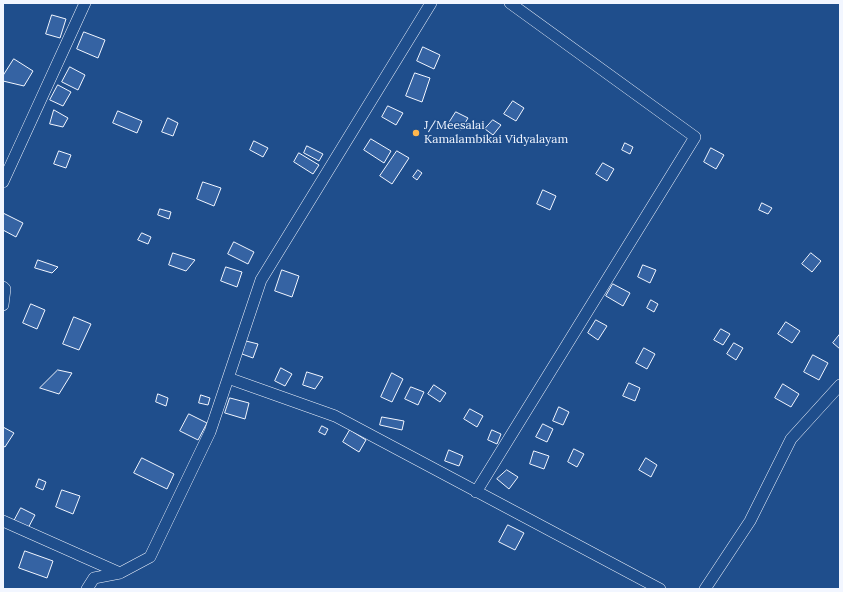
<!DOCTYPE html>
<html>
<head>
<meta charset="utf-8">
<style>
	body { margin:0 }
	#map { position:relative; width:843px; height:592px; overflow:hidden; background:#1f4e8c; font-family:Lora,serif }
	canvas { display:block }
	.frame { position:absolute; inset:0; border:4px solid #f2f6ff; pointer-events:none }
</style>
</head>
<body>
<div id="map">
<canvas width="843" height="592"></canvas>
<div class="frame"></div>
</div>
<script>
const c = document.querySelector('canvas').getContext('2d');
c.lineJoin = 'round';
function fill(path, color) { c.fillStyle = color; c.fill(path, 'evenodd'); }
function strokePath(path, color, width, dash) { c.strokeStyle = color; c.lineWidth = width; c.lineCap = dash ? 'butt' : 'round'; c.setLineDash(dash || []); c.stroke(path); }
function label(font, color, halo, rows, align = 'center') {
  c.font = font + ' Lora,serif'; c.lineWidth = 3; c.setLineDash([]); c.textBaseline = 'middle'; c.strokeStyle = halo; c.fillStyle = color; for (const [text, x, y, turn = 0] of rows) {
    c.save(); c.translate(x, y); c.rotate((+turn || 0) * Math.PI / 180); c.textAlign = isNaN(turn) ? turn : align; if (halo) c.strokeText(text, 0, 0); c.fillText(text, 0, 0); c.restore();
  }
}
const building = new Path2D(`
	M52 15 66 19 60 38 46 34Z
	M84 32 105 40 98 58 77 49Z
	M423 47 440 55 434 69 417 61Z
	M14 59 33 71 24 86 3 81V76Z
	M70 67 85 75 78 90 62 82Z
	M415 73 430 78 422 102 406 96Z
	M58 85 71 92 63 106 50 100Z
	M513 101 524 108 516 121 504 114Z
	M388 106 403 113 396 125 382 117Z
	M54 110 68 118 63 127 50 124Z
	M118 111 142 121 137 133 113 123Z
	M456 112 468 118 461 130 449 123Z
	M168 118 178 123 173 136 162 132Z
	M493 120 501 125 493 135 485 129Z
	M371 139 391 151 384 163 364 150Z
	M254 141 268 148 263 157 250 150Z
	M625 143 633 147 630 154 622 150Z
	M307 146 323 154 319 161 304 153Z
	M711 148 724 155 716 169 704 162Z
	M59 151 71 155 66 168 54 164Z
	M397 151 409 158 392 184 380 176Z
	M299 153 319 165 313 174 294 162Z
	M603 163 614 169 607 181 596 174Z
	M418 170 422 173 417 180 413 177Z
	M203 182 221 188 214 206 197 199Z
	M543 190 556 196 550 210 537 204Z
	M762 203 772 208 768 214 759 210Z
	M160 209 171 212 169 219 158 215Z
	M3 213 23 223 16 237 3 230Z
	M142 233 151 237 148 244 138 240Z
	M234 242 254 252 248 264 228 254Z
	M173 253 195 260 186 271 169 265Z
	M811 253 821 261 812 272 802 264Z
	M38 260 58 267 52 273 35 268Z
	M643 265 656 270 650 283 638 277Z
	M226 267 242 272 237 287 221 281Z
	M282 270 299 276 292 297 275 291Z
	M613 284 630 293 623 306 606 296Z
	M651 300 658 304 654 312 647 308Z
	M31 304 45 310 37 329 23 323Z
	M74 317 91 324 79 350 63 344Z
	M596 320 607 326 598 340 588 333Z
	M786 322 800 331 792 343 778 334Z
	M721 329 730 334 723 345 714 340Z
	M840 334V349L833 343Z
	M246 341 258 344 253 358 242 354Z
	M734 343 743 348 736 360 727 354Z
	M644 348 655 354 647 369 636 363Z
	M813 355 828 363 819 380 804 372Z
	M281 368 292 374 285 386 275 381Z
	M58 370 72 373 59 394 40 388Z
	M307 372 323 377 315 389 303 385Z
	M392 373 403 379 392 402 381 397Z
	M629 383 640 388 635 401 623 396Z
	M783 384 799 394 791 407 775 398Z
	M434 385 446 393 440 402 428 394Z
	M411 387 424 392 418 405 405 399Z
	M158 394 168 398 166 406 156 402Z
	M201 395 210 398 208 405 199 403Z
	M230 398 249 403 245 419 225 413Z
	M559 407 569 412 563 425 553 421Z
	M470 409 483 416 477 427 464 419Z
	M189 414 207 423 198 440 180 431Z
	M382 417 404 421 402 430 380 425Z
	M543 424 553 429 547 442 536 437Z
	M322 426 328 429 325 435 319 432Z
	M3 427 14 433 5 447 3 446Z
	M350 430 366 440 359 452 343 442Z
	M492 430 501 434 497 444 488 440Z
	M574 449 584 454 577 467 568 462Z
	M449 450 463 456 459 466 445 461Z
	M534 451 549 456 544 469 530 464Z
	M142 458 174 474 167 489 134 473Z
	M646 458 657 465 651 477 639 470Z
	M507 470 518 477 509 489 497 479Z
	M39 479 46 482 43 490 36 487Z
	M62 490 80 496 73 514 56 507Z
	M21 508 35 515 26 532 12 525Z
	M508 525 524 533 515 550 499 542Z
	M25 551 53 561 47 578 19 568Z`);
const minor = new Path2D(`
	M3 182 85 3
	M3 287 5 289 3 305
	M228 378 335 416 660 589
	M476 492 695 137 510 3
	M3 521 120 573 77 554
	M87 589 94 578 120 573 150 557 210 432 261 280 431 3
	M705 589 750 521 791 439 840 385`);
const markers = [
	[416,133,4,"#ffb74d"]
];
const poiNames = [
	["J/Meesalai",424,126],
	["Kamalambikai Vidyalayam",424,140]
];
fill(building, '#3563a3');
strokePath(building, '#f2f6ff', 1);
strokePath(minor, '#f2f6ff', 12);
strokePath(minor, '#1f4e8c', 11);
for (const [x, y, r, color] of markers) { const dot = new Path2D(); dot.arc(x, y, r, 0, 2 * Math.PI); c.fillStyle = color; c.fill(dot); strokePath(dot, '#1f4e8c', 1.5); }
label('12px', '#f2f6ff', '#1f4e8c', poiNames, 'left');
</script>
</body>
</html>
